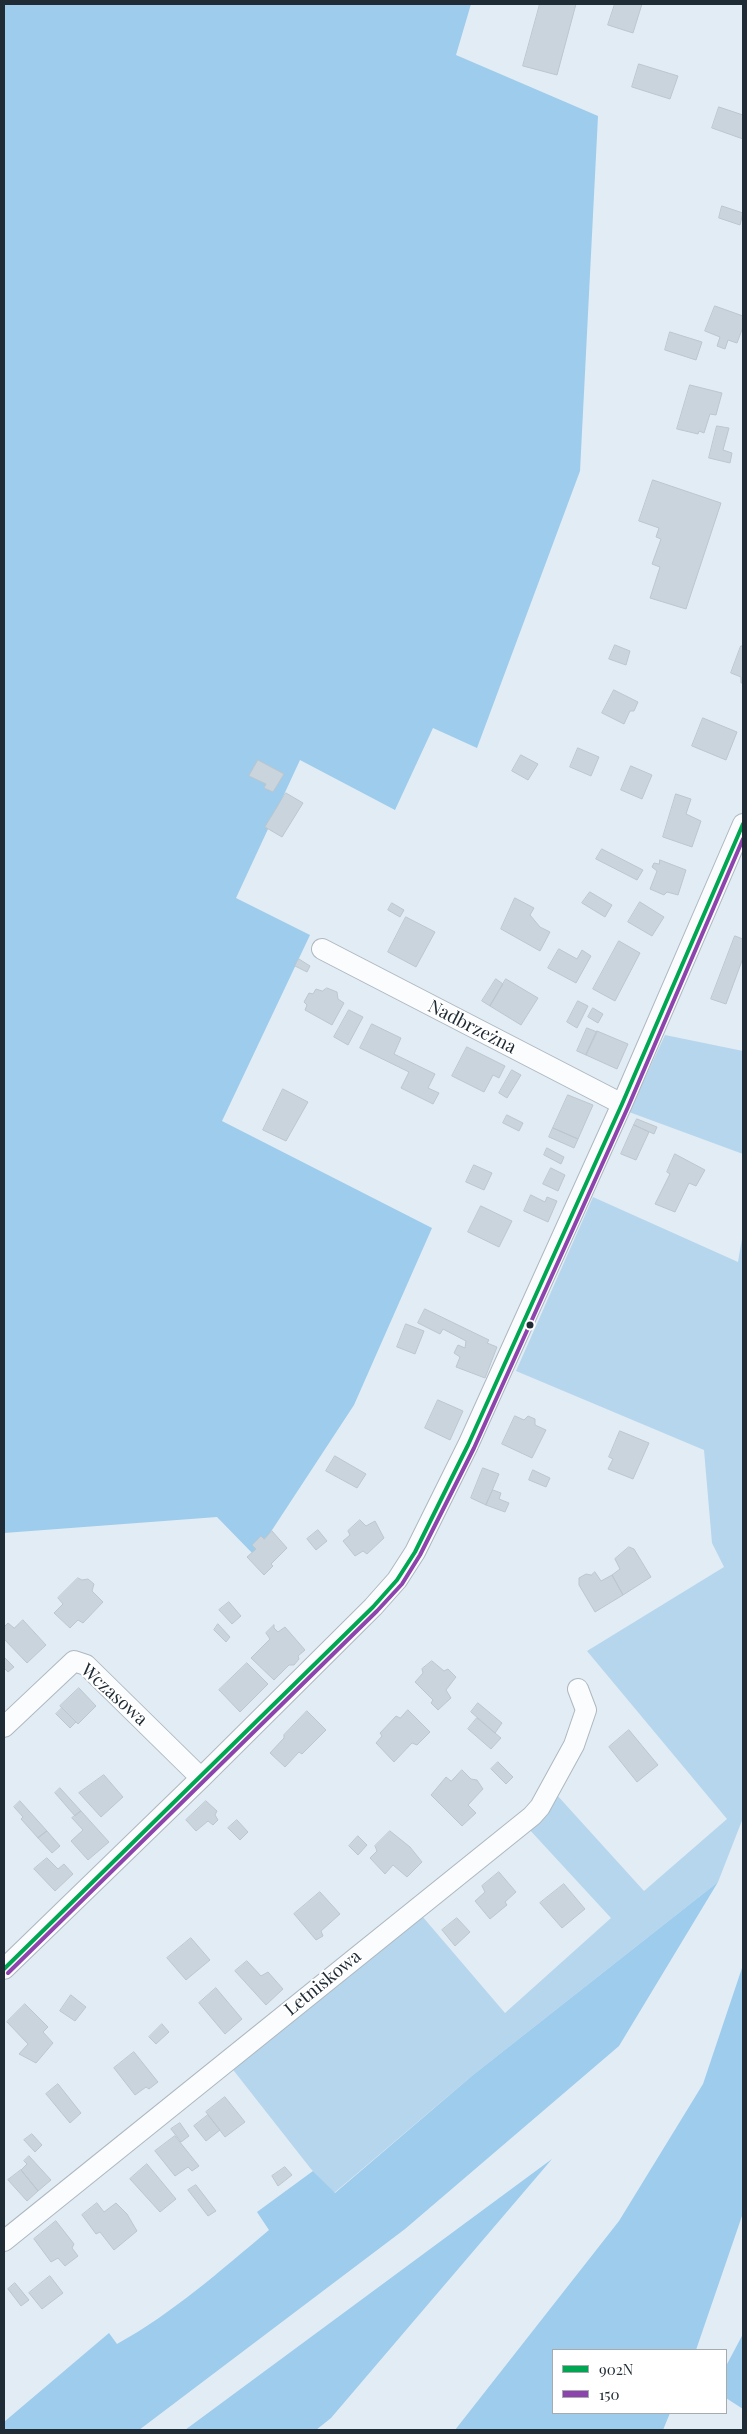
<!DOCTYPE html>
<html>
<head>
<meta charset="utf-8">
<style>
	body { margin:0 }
	#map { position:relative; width:747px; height:2434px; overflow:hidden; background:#e2ecf4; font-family:"Playfair Display",serif }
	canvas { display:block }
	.frame { position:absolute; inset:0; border:5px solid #202c35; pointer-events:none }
	.legend { position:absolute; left:552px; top:2349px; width:175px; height:65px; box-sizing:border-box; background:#fff; border:1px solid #a6abae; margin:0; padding:6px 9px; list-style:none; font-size:15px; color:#202c35 }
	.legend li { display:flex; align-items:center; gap:10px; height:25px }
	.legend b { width:25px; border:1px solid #a6abae }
</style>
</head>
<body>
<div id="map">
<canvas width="747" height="2434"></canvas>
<div class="frame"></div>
<ul class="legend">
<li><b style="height:6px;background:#00a651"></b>902N</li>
<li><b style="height:6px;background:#8e44ad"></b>150</li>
</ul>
</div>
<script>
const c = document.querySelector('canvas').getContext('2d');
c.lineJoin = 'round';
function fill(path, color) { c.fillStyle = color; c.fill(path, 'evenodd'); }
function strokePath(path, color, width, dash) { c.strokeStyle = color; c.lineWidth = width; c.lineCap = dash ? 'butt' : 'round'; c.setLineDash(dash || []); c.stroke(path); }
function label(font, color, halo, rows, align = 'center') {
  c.font = font + ' "Playfair Display",serif'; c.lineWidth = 4; c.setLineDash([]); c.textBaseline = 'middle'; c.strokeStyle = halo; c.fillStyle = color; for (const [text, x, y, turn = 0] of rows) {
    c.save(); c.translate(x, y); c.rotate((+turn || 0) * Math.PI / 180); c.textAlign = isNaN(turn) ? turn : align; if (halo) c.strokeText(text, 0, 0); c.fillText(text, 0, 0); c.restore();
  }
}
const green = new Path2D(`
	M665 1035 743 1051V1154L629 1112Z
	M593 1197 738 1262 743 1233V1818L718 1882 473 2075 334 2193 311 2169 223 2057 410 1902 505 2013 611 1918 528 1828 556 1794 644 1891 727 1819 587 1651 724 1567 712 1543 704 1450 516 1371Z`);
const forest = new Path2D(`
	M4 4H471L456 55 598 116 580 471 477 748 433 728 395 810 300 760 236 898 310 935 222 1121 432 1228 354 1405 255 1556 217 1517 4 1533Z
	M718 1882 619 2046 405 2229 139 2430H4V2422L109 2333 117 2344C173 2313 220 2271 269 2230L257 2212 313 2171 335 2193 473 2075Z
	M743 1965V2213L696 2350H553V2413H670L663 2430H455L619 2221 703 2084Z
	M552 2159 331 2418 316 2430H185Z
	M743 2334V2409L726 2398V2366Z`);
const building = new Path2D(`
	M540 4H576L557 75 523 66Z
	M615 4H642L633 33 608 25Z
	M639 64 678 76 670 99 632 87Z
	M719 107 743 115V139L712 128Z
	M722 206 743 213 740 225 719 218Z
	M715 306 743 316V327L737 343 728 340 725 349 717 346 720 337 705 331Z
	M670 332 702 342 696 360 665 350Z
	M690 385 722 393 716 415 710 414 704 433 699 431 698 434 677 429Z
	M717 426 729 428 723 450 732 453 730 463 709 458Z
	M653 480 721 503 686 609 650 598 660 567 652 564 661 539 656 537 659 528 639 521Z
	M615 645 630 651 626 665 609 659Z
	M741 646H743V683H741V677L731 673Z
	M614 690 638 702 634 711H630L624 724 602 713Z
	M703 718 737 732 726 760 692 746Z
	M578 748 599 757 591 776 570 767Z
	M521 755 538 764 528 780 512 771Z
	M258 760 284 774 273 792 264 788 266 784 249 776Z
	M631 766 652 775 642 799 621 790Z
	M286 793 303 803 282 837 265 827Z
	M676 794 691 799 686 814 701 821 692 847 663 837Z
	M602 849 643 870 637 880 596 859Z
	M660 860 686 870 678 895 667 892 664 895 650 889 657 871 652 867 654 863 659 864Z
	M590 892 612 905 605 917 582 903Z
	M515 898 534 908 530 915 540 927 550 932 540 951 501 929Z
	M640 902 664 917 652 936 628 922Z
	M392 903 404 910 400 917 388 910Z
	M406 917 435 932 416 967 388 952Z
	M735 936 743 939V958L726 1004 711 999Z
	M619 941 640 953 615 1001 593 989Z
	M559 949 577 959 582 950 591 956 576 983 548 968Z
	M299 959 310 966 307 972 295 966Z
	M496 979 503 984 490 1006 482 1001Z
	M506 979 538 998 521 1025 490 1006Z
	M327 988 337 992 338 999 344 1003 332 1025 305 1010 307 1005 304 1002 309 993 313 994 316 989 322 991Z
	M578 1001 588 1006 577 1028 567 1022Z
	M593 1008 603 1014 598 1023 588 1017Z
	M349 1010 363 1017 348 1045 334 1037Z
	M372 1024 401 1038 394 1054 435 1074 428 1088 439 1093 433 1104 401 1088 409 1072 360 1048Z
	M587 1028 597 1032 586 1055 577 1051Z
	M597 1031 628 1044 617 1069 586 1055Z
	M467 1047 505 1066 499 1078 493 1075 484 1092 452 1076Z
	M512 1070 521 1075 507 1098 499 1093Z
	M283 1089 308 1102 286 1141 263 1130Z
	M568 1095 593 1105 578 1139 553 1128Z
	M507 1115 523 1123 519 1131 503 1123Z
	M637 1119 657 1127 654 1134 634 1125Z
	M634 1125 649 1132 636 1160 621 1154Z
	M553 1128 578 1139 574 1148 549 1137Z
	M547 1148 564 1157 561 1164 544 1155Z
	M675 1154 705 1170 696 1186 689 1183 675 1212 655 1204 670 1174 667 1172Z
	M474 1165 492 1173 484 1190 466 1182Z
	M551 1168 565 1175 558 1191 543 1184Z
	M531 1195 545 1202 547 1197 557 1201 548 1222 524 1211Z
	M481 1206 512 1221 499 1247 468 1232Z
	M425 1309 489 1340 487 1343 497 1347 485 1378 456 1367 460 1357 454 1353 458 1345 465 1348 466 1341 443 1329 440 1334 418 1323Z
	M406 1324 424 1331 415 1354 397 1347Z
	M438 1400 463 1411 450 1440 425 1428Z
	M515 1416 524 1420 528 1416 535 1419V1425L546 1430 532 1458 502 1444Z
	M620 1431 649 1443 633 1479 608 1469 613 1459 609 1457Z
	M335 1456 366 1474 357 1488 326 1471Z
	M483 1468 499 1474 486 1505 471 1498Z
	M533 1470 550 1478 546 1487 529 1480Z
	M493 1490 501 1493 499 1499 509 1503 505 1512 486 1505Z
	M360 1520 366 1526 375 1521 384 1538 367 1554 363 1551 355 1556 343 1541 350 1535 348 1531Z
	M318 1530 327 1541 316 1550 307 1539Z
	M272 1531 287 1548 271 1564 273 1566 264 1575 247 1557 256 1549 252 1545 261 1536 264 1539Z
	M629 1547 634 1549 651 1577 623 1595 612 1575 620 1569 615 1559Z
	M595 1572 601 1581 612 1575 623 1595 595 1612 579 1585V1578L586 1574 591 1575Z
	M78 1578 82 1580 88 1579 94 1584 92 1591 103 1602 83 1623 78 1620 70 1628 54 1613 63 1604 58 1598Z
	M229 1602 241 1616 232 1624 219 1610Z
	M23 1620 46 1645 27 1663 4 1639V1627L8 1623 14 1628Z
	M218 1624 230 1637 226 1642 214 1630Z
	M274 1625V1628L278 1632 285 1627 305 1650 298 1656 299 1659 294 1665H289L274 1680 251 1658 270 1639 266 1633Z
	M4 1657 14 1667 8 1672 4 1668Z
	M432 1661 444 1671 448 1669 456 1677 446 1690 451 1698 438 1710 431 1703 433 1700 415 1682 423 1673 422 1669Z
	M247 1663 268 1684 240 1712 219 1690Z
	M79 1688 96 1706 78 1724 60 1706Z
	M478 1703 502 1723 495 1733 471 1712Z
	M62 1708 76 1722 70 1728 56 1714Z
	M408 1710 430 1732 417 1745 412 1743 394 1762 376 1743 382 1736 380 1733 396 1716 400 1718Z
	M307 1711 326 1730 302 1754 299 1752 285 1767 270 1753 284 1738V1735Z
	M477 1718 501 1738 491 1749 468 1729Z
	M629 1730 658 1765 637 1782 609 1747Z
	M498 1762 513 1777 506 1784 491 1769Z
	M462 1770 471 1779 477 1780 483 1789 468 1805 476 1813 462 1826 431 1795 446 1777 451 1781Z
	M104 1775 123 1797 101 1817 79 1793Z
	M60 1788 81 1811 75 1816 55 1793Z
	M20 1801 47 1831 38 1838 21 1819 23 1817 14 1807Z
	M206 1801 217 1811 215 1815 218 1820 213 1825 208 1821 196 1831 186 1820Z
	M81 1811 109 1842 88 1860 71 1841 83 1830 72 1818Z
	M237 1820 248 1832 240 1840 228 1828Z
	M47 1831 60 1846 52 1853 38 1838Z
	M390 1831 410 1847 422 1862 407 1877 393 1865 385 1874 370 1858 377 1851 375 1846Z
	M358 1836 367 1845 358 1855 349 1846Z
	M47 1858 58 1869 64 1864 73 1874 55 1891 34 1869Z
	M499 1872 516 1892 505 1902 507 1905 490 1919 475 1901 485 1892 482 1886Z
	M564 1884 585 1909 562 1928 540 1903Z
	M320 1892 340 1914 321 1931 323 1936 316 1940 294 1914Z
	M457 1918 470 1932 455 1946 442 1930Z
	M191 1938 210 1960 186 1980 167 1958Z
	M247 1961 261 1976 268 1972 283 1989 266 2005 235 1971Z
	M216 1988 242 2019 225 2034 199 2003Z
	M71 1995 86 2007 75 2021 60 2011Z
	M25 2004 48 2027 43 2032 53 2043 36 2063 19 2054 28 2044 7 2022Z
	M162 2024 169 2032 156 2044 149 2037Z
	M134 2052 158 2082 149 2089 146 2087 135 2095 114 2068Z
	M58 2084 81 2113 70 2123 46 2094Z
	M225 2097 245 2122 225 2137 206 2112Z
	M208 2115 220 2130 206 2141 194 2126Z
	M180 2123 189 2136 181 2142 171 2129Z
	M32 2134 42 2145 35 2152 24 2140Z
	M175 2136 199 2166 192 2171 188 2167 175 2176 155 2151Z
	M29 2156 51 2180 38 2191 21 2170 27 2164 24 2161Z
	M147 2164 176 2199 160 2212 130 2179Z
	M285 2167 292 2175 278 2186 272 2176Z
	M21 2170 38 2191 27 2201 8 2180Z
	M196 2185 216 2211 208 2216 188 2190Z
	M97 2203 104 2212 116 2203 127 2214 137 2231 114 2250 100 2232 96 2234 82 2215Z
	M56 2221 74 2244 72 2248 78 2256 65 2266 58 2258 51 2262 34 2239Z
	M50 2276 63 2293 42 2309 29 2293Z
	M15 2283 29 2300 21 2306 8 2289Z`);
const minor = new Path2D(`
	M322 949 622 1104
	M4 1727 74 1661 86 1665 201 1778
	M4 1969 201 1778 373 1607 397 1580 415 1552 468 1445 622 1104 743 824
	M4 2241 532 1816 540 1807 574 1745 586 1710 578 1689`);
const bus1 = new Path2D(`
	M4 1969 373 1607 397 1580 415 1552 468 1445 622 1104 743 824`);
const bus2 = new Path2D(`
	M8 1973 377 1611 402 1584 420 1555 474 1448 628 1107 743 839`);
const markers = [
	[530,1325,4.5,"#202c35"]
];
const streetNames = [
	["Nadbrzeżna",472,1027,27],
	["Wczasowa",114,1695,42],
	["Letniskowa",323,1983,-39]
];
fill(green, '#b6d6ed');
fill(forest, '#9dccec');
fill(building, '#c9d4dc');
strokePath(building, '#bcc6ce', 1);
strokePath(minor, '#adb8c0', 22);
strokePath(minor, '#fbfcfd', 20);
strokePath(bus1, '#00a651', 4);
strokePath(bus2, '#8e44ad', 4);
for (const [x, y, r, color] of markers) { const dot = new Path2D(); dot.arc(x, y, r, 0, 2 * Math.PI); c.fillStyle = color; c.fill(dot); strokePath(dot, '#fff', 2); }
label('18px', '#202c35', '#fff', streetNames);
</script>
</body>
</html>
